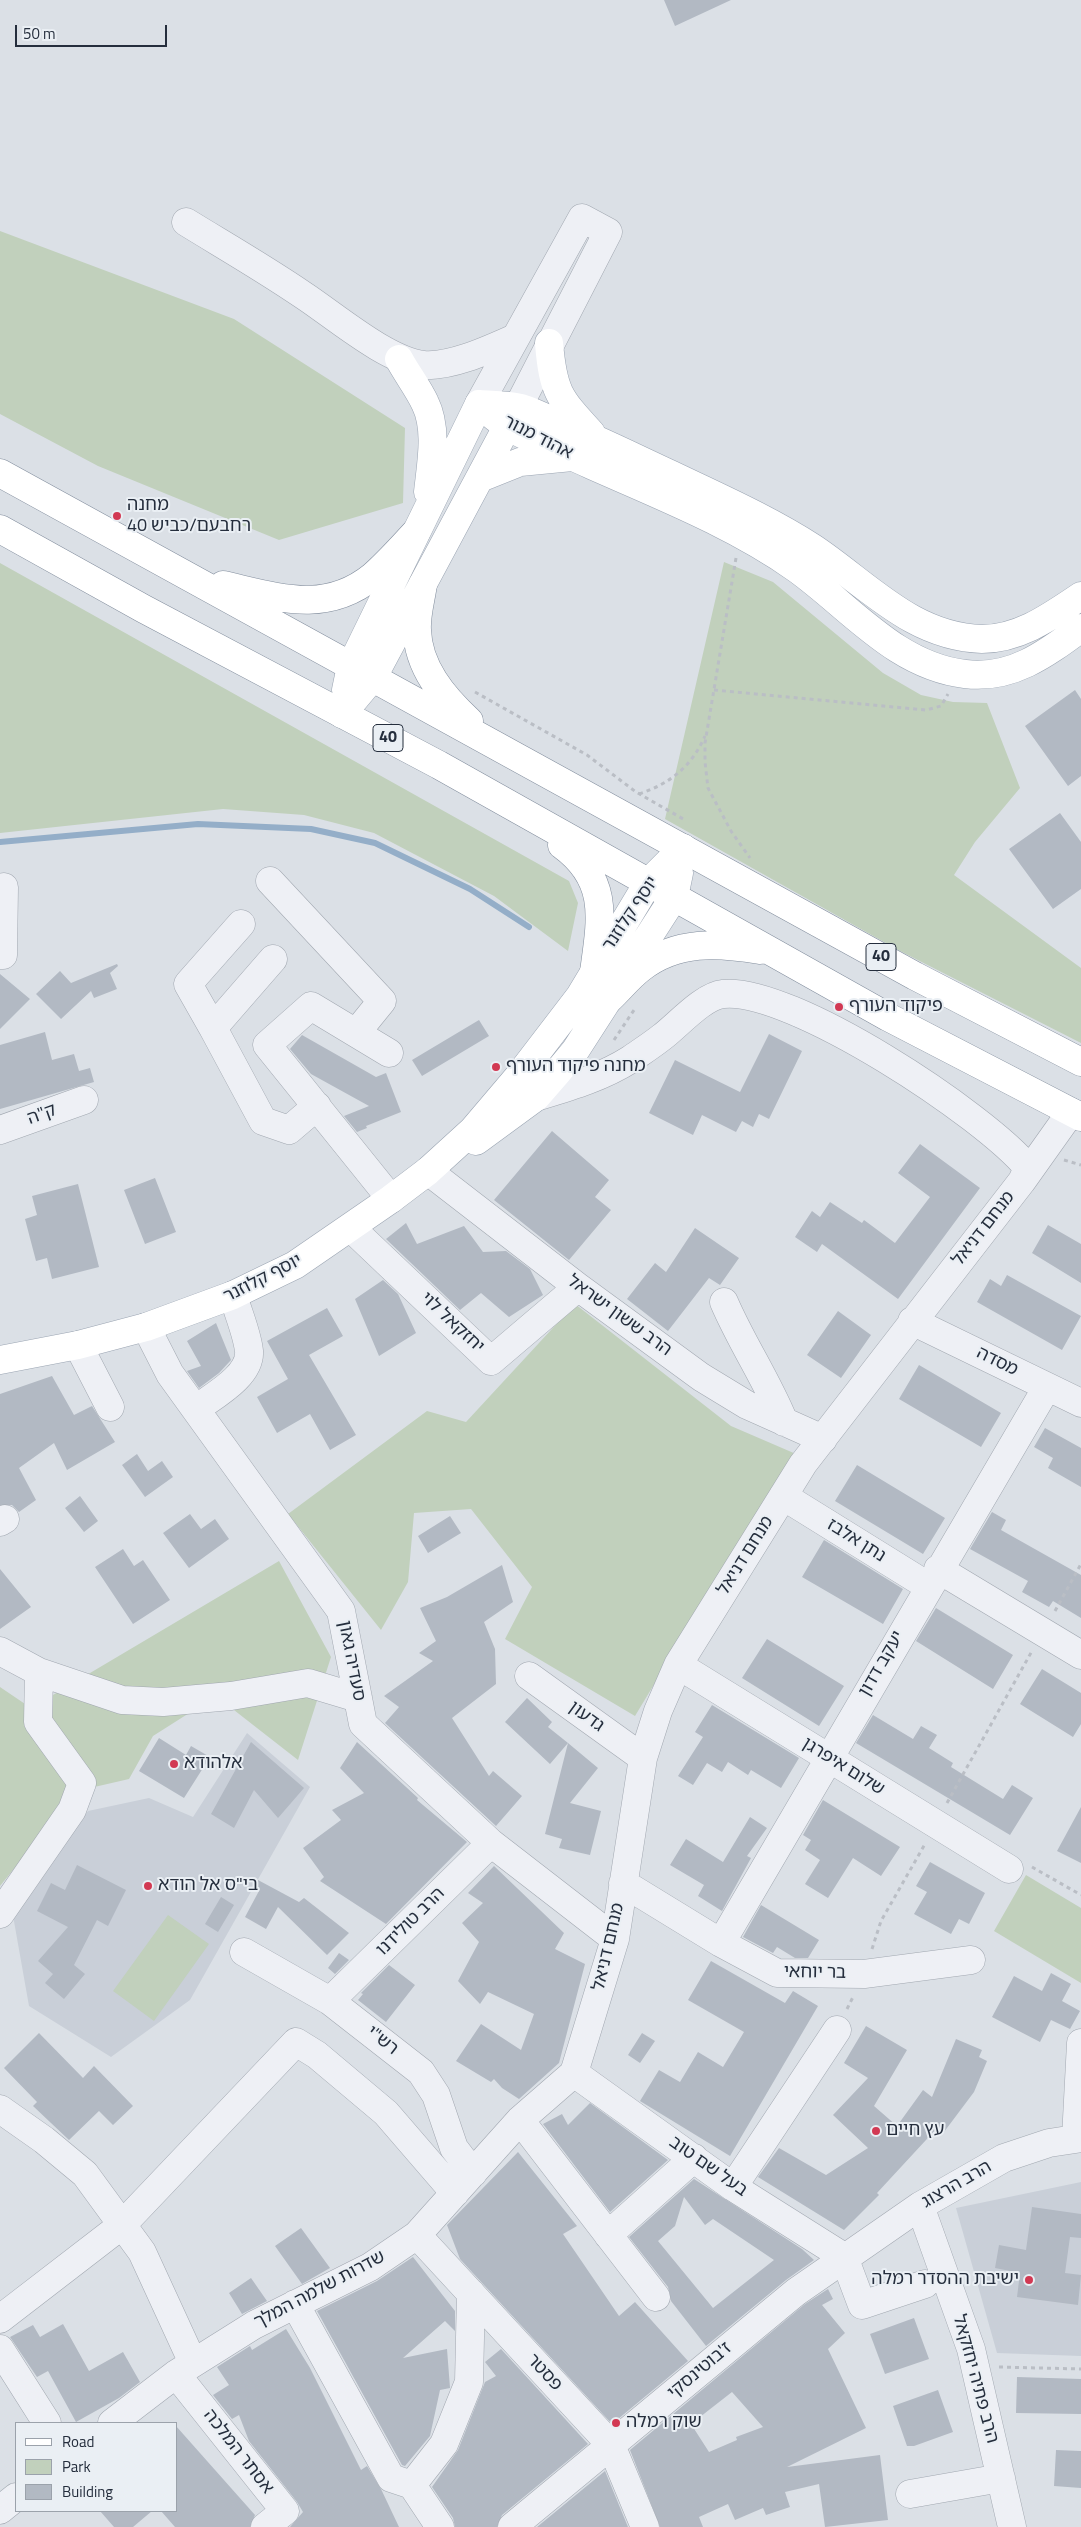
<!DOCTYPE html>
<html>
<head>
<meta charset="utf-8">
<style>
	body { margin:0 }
	#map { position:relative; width:1081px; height:2527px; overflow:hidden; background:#dbe0e6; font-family:"Titillium Web",sans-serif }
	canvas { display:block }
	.legend { position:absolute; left:15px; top:2422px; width:162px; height:90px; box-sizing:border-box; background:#eaeff4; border:1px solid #9ba2ab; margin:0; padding:6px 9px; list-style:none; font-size:15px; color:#252e3d }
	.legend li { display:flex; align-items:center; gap:10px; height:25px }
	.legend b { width:25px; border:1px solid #9ba2ab }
	.scale { position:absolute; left:15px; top:25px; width:152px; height:22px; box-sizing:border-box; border:2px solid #252e3d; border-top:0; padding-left:6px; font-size:15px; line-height:18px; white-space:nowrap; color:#252e3d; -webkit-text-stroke:4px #eaeff4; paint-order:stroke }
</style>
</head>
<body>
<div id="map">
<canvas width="1081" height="2527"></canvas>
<ul class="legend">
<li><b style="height:6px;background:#fff"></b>Road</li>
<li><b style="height:14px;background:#c1d0bc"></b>Park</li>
<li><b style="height:14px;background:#b2b9c3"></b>Building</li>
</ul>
<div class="scale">50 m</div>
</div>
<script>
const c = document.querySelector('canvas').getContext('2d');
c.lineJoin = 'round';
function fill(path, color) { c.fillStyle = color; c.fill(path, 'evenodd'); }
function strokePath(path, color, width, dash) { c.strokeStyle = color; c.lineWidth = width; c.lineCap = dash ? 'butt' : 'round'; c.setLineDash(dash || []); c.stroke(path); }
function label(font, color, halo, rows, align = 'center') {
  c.font = font + ' "Titillium Web","Noto Sans Hebrew",sans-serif'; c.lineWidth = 4; c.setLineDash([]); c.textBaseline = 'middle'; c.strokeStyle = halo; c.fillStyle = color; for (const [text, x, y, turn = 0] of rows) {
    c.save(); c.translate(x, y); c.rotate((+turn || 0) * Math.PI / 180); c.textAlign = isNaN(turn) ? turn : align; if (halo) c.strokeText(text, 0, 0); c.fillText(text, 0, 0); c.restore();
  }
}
const built = new Path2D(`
	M247 1733 310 1787 190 2000 111 2057 29 2006 12 1910 88 1811 149 1798 193 1817Z
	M1081 2182V2356L997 2353 956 2208Z`);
const green = new Path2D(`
	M0 231 234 319 405 428 403 503 279 540 98 466 0 414Z
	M724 562 773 582 883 673 921 695 953 702 987 703 1020 788 975 842 954 875 1081 968V1043L900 951 665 819Z
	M0 563 569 881 578 903 568 951 494 896 374 833 304 815 223 809 0 833Z
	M575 1304 731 1426 796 1454 770 1492 635 1716 505 1639 532 1587 471 1509 414 1513 408 1582 381 1630 288 1514 427 1411 466 1422Z
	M279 1561 331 1657 298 1760 216 1696 153 1736 129 1779 77 1791 0 1886V1687L31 1708Z
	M1026 1875 1081 1908V1983L994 1931Z
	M168 1915 209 1944 154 2021 113 1991Z`);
const stream = new Path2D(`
	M0 842 198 824 311 829 375 843 470 889 529 927`);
const building = new Path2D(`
	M664 0H731L675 26Z
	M1075 690 1081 699V776L1068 786 1025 726Z
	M1060 813 1081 842V889L1053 909 1009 849Z
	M117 964 118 966 110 973 117 989 94 998 91 991 61 1019 36 994 60 971 71 983Z
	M0 974 30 999 0 1029Z
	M479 1020 489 1036 422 1076 412 1060Z
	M45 1032 52 1060 74 1054 79 1071 90 1068 94 1082 0 1109V1045Z
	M769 1034 802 1051 769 1119 759 1114 753 1127 742 1121 736 1132 702 1115 693 1135 649 1113 675 1060 740 1092Z
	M302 1035 376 1077 386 1073 401 1112 366 1126 367 1128 357 1132 344 1116 369 1106 311 1074 290 1049Z
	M552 1131 609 1180 595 1197 611 1210 569 1260 494 1200Z
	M920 1144 980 1188 898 1299 822 1244 817 1252 795 1237 812 1211 820 1217 830 1202 862 1223 864 1220 895 1243 930 1197 898 1173Z
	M155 1178 176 1232 145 1244 124 1190Z
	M78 1184 99 1267 52 1279 47 1258 36 1261 25 1219 37 1215 32 1196Z
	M406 1223 417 1244 464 1226 483 1252 506 1251 530 1269 543 1295 509 1317 481 1293 460 1310 386 1239Z
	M1048 1225 1081 1244V1283L1032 1253Z
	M695 1228 739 1258 720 1285 709 1278 668 1331 627 1299 655 1263 666 1272Z
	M1007 1275 1081 1316 1062 1350 977 1302 990 1279 1001 1286Z
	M383 1280 398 1294 416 1333 379 1356 355 1299Z
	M327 1308 343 1336 309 1355 356 1435 330 1450 310 1414 277 1433 257 1397 288 1379 267 1341Z
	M838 1311 871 1335 841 1378 807 1355Z
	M216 1323 231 1360 219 1373 199 1388 187 1371 201 1366 187 1341Z
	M919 1365 1001 1413 981 1447 899 1399Z
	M52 1376 74 1415 92 1406 115 1442 67 1470 54 1443 19 1468 36 1500 19 1512 12 1505H0V1394Z
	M1045 1428 1081 1448V1487L1048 1468 1053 1458 1034 1447Z
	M137 1454 148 1471 162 1461 173 1477 145 1497 122 1465Z
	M857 1465 945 1518 923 1554 835 1501Z
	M80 1496 98 1521 84 1532 65 1508Z
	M992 1512 1006 1520 1001 1530 1081 1575V1618L1053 1601 1049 1607 1022 1592 1028 1581 970 1549Z
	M190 1514 201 1529 215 1519 229 1539 189 1568 163 1533Z
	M450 1516 461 1533 428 1553 418 1536Z
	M824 1540 903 1589 883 1624 802 1577Z
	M123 1549 134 1566 143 1560 170 1600 133 1624 95 1567Z
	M502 1565 513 1602 484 1622 495 1649 496 1684 452 1718 489 1776 493 1771 522 1796 496 1826 385 1723 399 1707 384 1696 433 1661 419 1653 436 1641 420 1608 447 1597Z
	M0 1569 31 1607 0 1629Z
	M936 1608 1013 1655 993 1689 916 1641Z
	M767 1639 844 1686 819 1726 742 1678Z
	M1042 1669 1081 1693V1724L1073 1737 1020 1704Z
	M527 1698 552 1722 548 1727 568 1743 550 1764 505 1722Z
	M712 1705 799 1758 781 1788 751 1770 748 1775 728 1762 722 1772 707 1763 693 1785 678 1776 703 1737 695 1732Z
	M873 1715 913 1739 921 1726 937 1735 929 1748 953 1763 951 1767 1003 1799 1012 1785 1033 1798 1010 1835 856 1743Z
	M159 1738 186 1755 191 1746 210 1757 184 1798 139 1771Z
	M251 1742 304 1788 278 1818 254 1790 234 1828 211 1814Z
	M357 1742 418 1798 417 1800 467 1842 386 1924 320 1881 324 1877 303 1848 341 1820 332 1810 364 1793 340 1768Z
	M568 1743 598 1768 570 1803 601 1811 590 1855 559 1848 562 1839 545 1834Z
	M823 1800 900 1847 881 1876 853 1858 828 1898 805 1884 820 1860 805 1850 811 1840 803 1835Z
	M1081 1807V1863L1057 1851Z
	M750 1817 767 1828 747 1856 751 1858 722 1911 698 1896 704 1885 670 1865 686 1839 723 1862Z
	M930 1862 985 1893 969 1924 959 1919 951 1934 914 1914 927 1892 916 1886Z
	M77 1865 126 1890 108 1926 97 1920 74 1965 85 1974 64 1999 45 1983 53 1974 38 1961 68 1927 37 1911 51 1883 65 1890Z
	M494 1866 564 1933 555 1949 585 1964 559 2063 519 2099 502 2088 494 2079 491 2082 456 2061 481 2024 521 2050 534 2014 488 1992 480 2004 458 1981 479 1942 462 1923 483 1903 468 1893Z
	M258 1880 299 1902 304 1898 349 1933 327 1955 278 1907 266 1929 245 1917 260 1889 255 1884Z
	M221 1897 234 1905 218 1932 205 1924Z
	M761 1905 819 1940 808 1958H795L777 1947 773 1953 743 1937Z
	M339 1953 349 1960 335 1974 328 1968Z
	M711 1961 785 2003 793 1991 818 2006 730 2156 640 2101 659 2070 680 2082 698 2052 723 2067 744 2032 688 2000Z
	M389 1965 415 1985 386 2022 358 2000 363 1994 361 1993Z
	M1051 1973 1071 1984 1062 2001 1080 2011 1070 2029 1051 2020 1040 2042 992 2017 1014 1976 1042 1991Z
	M866 2026 907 2050 874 2106 897 2126 923 2090 932 2097 956 2039 982 2050 979 2057 987 2061 974 2092 944 2132 938 2127 877 2193 879 2195 844 2230 758 2177 779 2148 826 2175 868 2148 833 2115 868 2078 844 2063Z
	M39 2033 83 2078 94 2066 133 2106 113 2125 99 2111 69 2140 33 2106 37 2102 4 2068Z
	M642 2033 655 2041 640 2063 628 2055Z
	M590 2103 668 2160 610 2212 543 2124 562 2114 568 2125Z
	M518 2152 577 2226 563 2234 619 2316 635 2302 688 2361 612 2424 460 2259 447 2225Z
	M694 2179 802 2249 814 2260 786 2280 706 2346 671 2301 668 2287 629 2237ZM684 2197 705 2225 713 2219 774 2260 713 2308 658 2241 675 2226Z
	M1032 2207 1081 2214V2238L1070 2237 1065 2273 1081 2275 1078 2305 1017 2297 1020 2273 995 2268 999 2245 1026 2250Z
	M301 2228 330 2268 302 2284 275 2246Z
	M413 2257 455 2311V2331L445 2321 403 2358 447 2349 450 2388 440 2390 430 2436 405 2466 402 2465 317 2311 377 2281Z
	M251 2278 267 2301 242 2314 229 2293Z
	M828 2289 833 2299 822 2305 845 2333 828 2349 866 2428 787 2467 880 2455 888 2520 825 2527 819 2484 785 2492 790 2507 766 2515 763 2508 735 2520 728 2504 699 2517 703 2527H660L630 2450 805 2304ZM732 2392 763 2427 736 2437 737 2440 709 2452 691 2424Z
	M914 2318 929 2359 885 2374 870 2334Z
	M63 2324 89 2371 123 2352 140 2382 119 2398 76 2422 48 2371 37 2377 10 2337 33 2325 40 2337Z
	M286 2329 310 2368 361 2470 367 2466 381 2489 399 2527H290L303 2512 297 2502 249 2441 239 2415 232 2419 213 2395 229 2385 217 2367 250 2346 252 2350Z
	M501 2349 588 2444 502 2515 497 2527H455L453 2518 432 2487 458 2450 485 2382 496 2376 485 2362Z
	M1017 2377 1081 2379V2414L1016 2413Z
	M938 2390 953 2432 914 2446H907L893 2406Z
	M176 2426 255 2515 250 2527H175L161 2511H176Z
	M1056 2450 1081 2451V2488L1054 2486Z
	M605 2471 628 2527H537Z
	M100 2511H152L133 2527H114Z`);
const path = new Path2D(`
	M736 558 705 743V762L708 788 731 831 750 858
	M714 690 926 710 941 706 948 694
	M475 692 587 755 636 792 685 820
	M639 794C671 783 691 767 705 736
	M614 1040 634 1010
	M1064 1160 1081 1165
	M1055 1611 1081 1564
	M947 1803 1032 1651
	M1032 1867 1081 1895
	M872 1949 881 1921 925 1844
	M847 2009 853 1997
	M999 2367 1081 2369`);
const minor = new Path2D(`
	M186 222C225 246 265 269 303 295 335 316 387 361 424 365 452 367 490 349 515 338
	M479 404 582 218 608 232 518 407
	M270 881 382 1001 356 1033
	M0 890 4 887 3 955H0
	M273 959 213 1028 263 1121 289 1130 317 1106
	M213 1028 188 984 241 924
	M389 1053 311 1006 267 1045 391 1199
	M536 1097C569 1087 601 1078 631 1059 641 1052 652 1045 662 1037 678 1025 703 996 723 994 790 986 986 1116 1028 1168L1022 1181
	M0 1130 84 1100
	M428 1171 578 1287 701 1377 747 1405 823 1439
	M351 1228 491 1361 578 1287
	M724 1302C742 1344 767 1380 784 1422
	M912 1321 1081 1403
	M146 1327 170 1374 341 1611 363 1724 491 1843 615 1939
	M78 1345 110 1407
	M196 1409C213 1396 251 1376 249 1351 247 1333 238 1313 233 1295
	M783 1496 928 1586
	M0 1522 5 1519
	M938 1569 1081 1655
	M0 1651 39 1672 122 1700 163 1702 231 1696 308 1683 358 1698
	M678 1665 1009 1869
	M529 1676 643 1758
	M623 1883 721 1943 777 1973 864 1974 971 1960
	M0 1914 72 1810 82 1783 38 1722 39 1672
	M721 1943 1047 1387
	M244 1952 330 2001 421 2072 436 2095 454 2148 473 2173
	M330 2001 491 1843
	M574 2073 615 1939 643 1758 658 1711 678 1665 803 1464 1022 1181 1071 1112
	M574 2073 733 2187 844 2257
	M0 2109 44 2140 85 2174 142 2252 193 2363
	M520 2120 656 2297
	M1076 2138 1081 2043
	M733 2187 837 2030
	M920 2206 971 2349 1012 2527
	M417 2235 611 2445 645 2527
	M608 2235 694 2158
	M844 2257 862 2305 925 2284
	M295 2304 391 2478 412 2485 440 2527
	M0 2319 122 2225 296 2042 317 2055 386 2113 455 2193
	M0 2349 47 2423
	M176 2374 285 2511 265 2527
	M112 2423 176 2374 254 2325 370 2267 417 2235 520 2120 574 2073
	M412 2485 444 2444 469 2382 471 2293
	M910 2494 1001 2478
	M0 2510 16 2497
	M512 2527 796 2292 920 2206 1004 2158 1049 2143 1081 2138`);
const major = new Path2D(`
	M549 343C553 392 559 398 591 433
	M399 359C407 374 418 388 425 403 438 429 431 464 428 492
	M479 404C488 411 498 421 509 427 535 442 564 452 591 465 661 496 735 525 797 569 850 607 896 666 965 674 1011 680 1046 654 1081 628
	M479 404C491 405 504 405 516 407 529 409 543 417 555 422 595 438 633 457 672 475 720 498 768 519 813 548 867 584 912 637 982 639 1020 639 1051 616 1081 596
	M480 478 520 462 572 457
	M346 690 351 666 479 404
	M342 714 373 677 516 410
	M476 1141 536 1097 556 1074 575 1051 674 897 679 873
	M0 1360 78 1345 146 1327 233 1295 295 1265 391 1199 428 1171 473 1130 518 1077 580 996 648 883 683 848`);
const highway = new Path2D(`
	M0 473 915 976 1081 1062
	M0 529 144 609 439 765 888 1017 1081 1117
	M423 584C421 599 416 615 417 630 418 667 443 697 469 721
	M223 585C277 597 325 615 373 576 388 563 402 547 416 532
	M562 845C610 880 601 920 594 972
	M608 1000C619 990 629 977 641 968 677 940 718 943 760 950`);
const markers = [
	[117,516,5,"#d23953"],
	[839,1007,5,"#d23953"],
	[496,1067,5,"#d23953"],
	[174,1764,5,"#d23953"],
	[148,1886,5,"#d23953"],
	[876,2131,5,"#d23953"],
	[1029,2280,5,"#d23953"],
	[616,2423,5,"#d23953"]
];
const shields = [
	[388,738,30],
	[881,957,30]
];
const shieldNames = [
	["40",388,738],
	["40",881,957]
];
const streetNames = [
	["אהוד מנור",538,438,27],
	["יוסף קלוזנר",631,914,-56],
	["ק\"ה",42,1115,-20],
	["מנחם דניאל",984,1229,-52],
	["יוסף קלוזנר",263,1279,-27],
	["הרב ששון ישראל",619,1316,36],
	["יחזקאל לוי",452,1323,43],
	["מסדה",997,1362,26],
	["נתן אלבז",856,1541,32],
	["מנחם דניאל",746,1556,-58],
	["סעדיה גאון",351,1661,79],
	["יעקב דדון",882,1664,-60],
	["גדעון",586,1717,36],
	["שלום איפרגן",843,1767,32],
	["הרב טולידנו",411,1922,-45],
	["מנחם דניאל",609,1947,-77],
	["בר יוחאי",815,1973,1],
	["רש\"י",382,2041,38],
	["בעל שם טוב",708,2167,35],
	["הרב הרצוג",957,2185,-30],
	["שדרות שלמה המלך",320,2290,-28],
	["ז'בוטינסקי",700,2371,-40],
	["פסטר",544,2373,47],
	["הרב פתיה יחזקאל",975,2379,75],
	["אסתר המלכה",238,2452,52]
];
const poiNames = [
	["מחנה",127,506],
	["רחבעם/כביש 40",127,527],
	["פיקוד העורף",849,1007],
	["מחנה פיקוד העורף",506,1067],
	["אלהודא",184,1764],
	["בי\"ס אל הודא",158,1886],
	["עץ חיים",886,2131],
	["ישיבת ההסדר רמלה",1019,2280,"right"],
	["שוק רמלה",626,2423]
];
fill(built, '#c9cfd8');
fill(green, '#c1d0bc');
strokePath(stream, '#94aec8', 6);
fill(building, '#b2b9c3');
strokePath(minor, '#a1a7b0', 29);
strokePath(major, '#9aa4b2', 29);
strokePath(highway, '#828d9d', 29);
strokePath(path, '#babec5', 3, [4, 4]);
strokePath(minor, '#eef0f5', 28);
strokePath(major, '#fff', 28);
strokePath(highway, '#fff', 28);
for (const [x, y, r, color] of markers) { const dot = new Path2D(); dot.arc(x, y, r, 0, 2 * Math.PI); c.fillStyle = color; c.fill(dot); strokePath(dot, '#eaeff4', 2); }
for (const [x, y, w] of shields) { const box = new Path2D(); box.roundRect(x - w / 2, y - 13.5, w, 27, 4); c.fillStyle = '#eaeff4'; c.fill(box); strokePath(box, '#252e3d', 1); }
label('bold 16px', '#252e3d', null, shieldNames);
label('18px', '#252e3d', '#eaeff4', streetNames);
label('18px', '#252e3d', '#eaeff4', poiNames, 'left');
</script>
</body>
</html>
